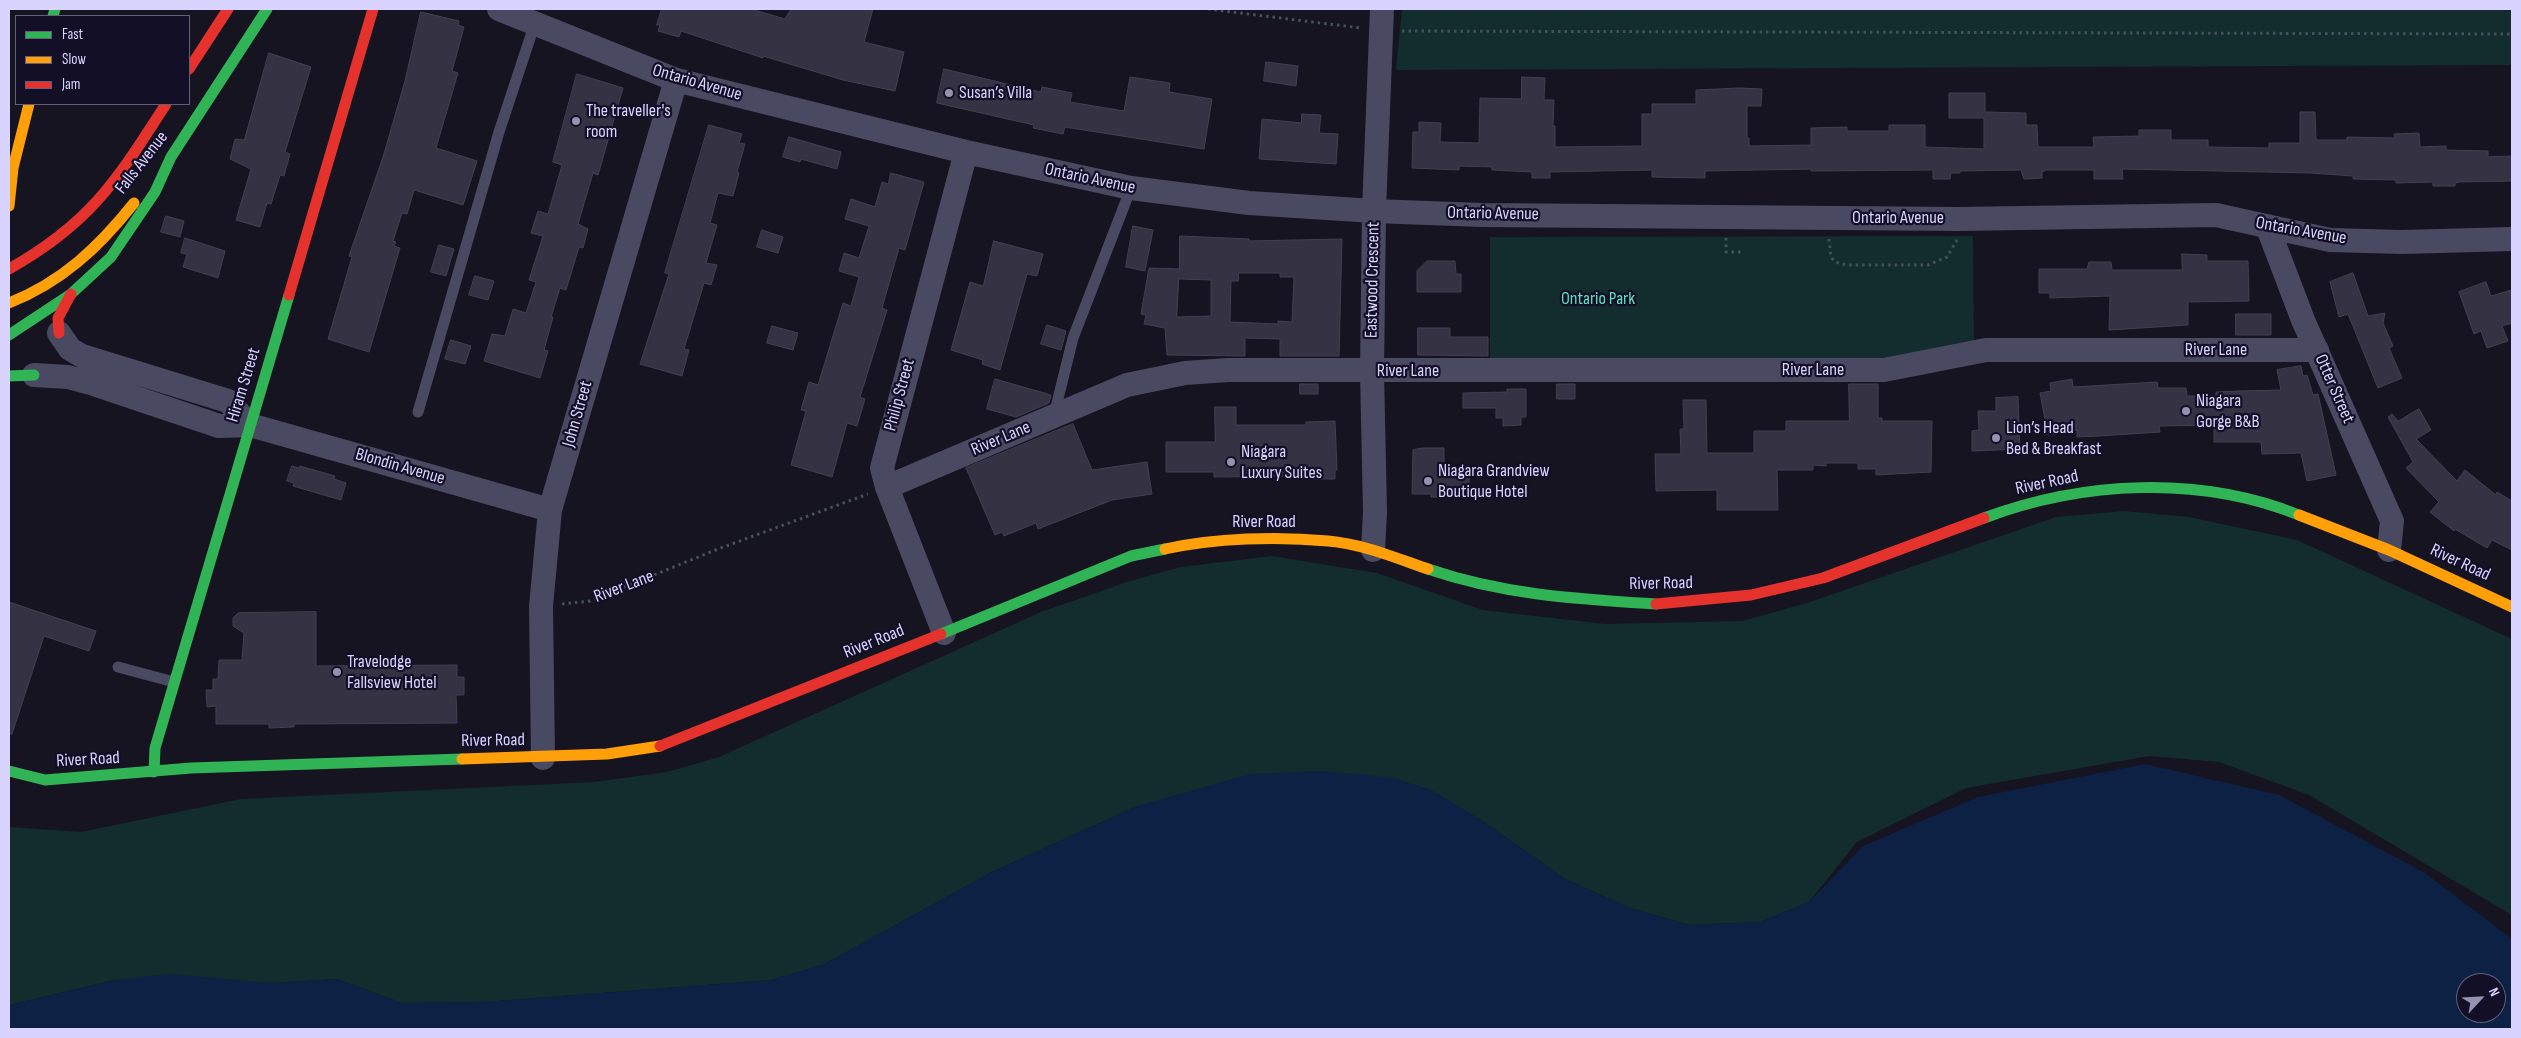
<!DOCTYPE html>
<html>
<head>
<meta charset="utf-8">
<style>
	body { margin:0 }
	#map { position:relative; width:2521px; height:1038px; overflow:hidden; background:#161421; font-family:"Sofia Sans Condensed",sans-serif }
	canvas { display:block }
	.frame { position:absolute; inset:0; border:10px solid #d9d4ff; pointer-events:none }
	.legend { position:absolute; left:15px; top:15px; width:175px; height:90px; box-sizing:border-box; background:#130f26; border:1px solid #625e7d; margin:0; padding:6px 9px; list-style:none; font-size:15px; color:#d9d4ff }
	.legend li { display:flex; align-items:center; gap:10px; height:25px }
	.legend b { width:25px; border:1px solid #625e7d }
	.north { position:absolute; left:2456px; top:973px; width:50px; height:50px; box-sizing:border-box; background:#130f26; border:1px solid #625e7d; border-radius:50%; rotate:65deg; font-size:14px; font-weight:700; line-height:20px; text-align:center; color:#d9d4ff }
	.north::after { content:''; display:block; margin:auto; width:18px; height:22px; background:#9591b1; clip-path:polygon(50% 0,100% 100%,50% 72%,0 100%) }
</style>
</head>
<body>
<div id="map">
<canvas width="2521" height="1038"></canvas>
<div class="frame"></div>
<ul class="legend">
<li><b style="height:6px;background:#30b455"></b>Fast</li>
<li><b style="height:6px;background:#ff9f0a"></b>Slow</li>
<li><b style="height:6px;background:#e5322d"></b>Jam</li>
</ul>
<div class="north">N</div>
</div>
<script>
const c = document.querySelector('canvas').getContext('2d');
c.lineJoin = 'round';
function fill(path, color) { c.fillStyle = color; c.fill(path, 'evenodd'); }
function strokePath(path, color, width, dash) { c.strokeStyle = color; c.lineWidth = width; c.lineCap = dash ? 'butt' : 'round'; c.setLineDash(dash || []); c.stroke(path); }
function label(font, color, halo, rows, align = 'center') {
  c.font = font + ' "Sofia Sans Condensed",sans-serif'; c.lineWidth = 4.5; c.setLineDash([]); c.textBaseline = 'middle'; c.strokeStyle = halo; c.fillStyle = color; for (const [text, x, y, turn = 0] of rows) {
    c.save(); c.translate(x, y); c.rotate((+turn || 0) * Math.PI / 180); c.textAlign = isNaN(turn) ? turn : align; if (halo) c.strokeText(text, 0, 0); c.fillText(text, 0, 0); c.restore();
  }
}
const green = new Path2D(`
	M1402 9H2512V65L1396 70Z
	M1973 236 1974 342 1897 358 1490 363V237Z
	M2124 511 2189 517 2297 540 2512 639V915L2309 795 2219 762 2149 756 1966 788 1857 842 1809 902 1760 922 1689 925 1630 908 1567 880 1478 818 1137 806 990 873 823 965 771 980 484 1002 402 1003 337 979 272 983 115 980 9 1005V827L81 832 241 799 594 782 667 772 719 757 1041 612 1130 581 1181 567 1272 556 1377 573 1483 610 1605 624 1742 621 1807 603 2056 517Z`);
const water = new Path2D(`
	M2145 764 2279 795 2425 873 2512 939V1029H9V1005L115 980 170 974 272 983 337 979 402 1003 484 1002 771 980 823 965 990 873 1137 806 1250 774 1323 771 1394 778 1432 790 1478 818 1567 880 1630 908 1689 925 1760 922 1809 902 1863 846 1978 797ZM2466 983H2496V1013H2466Z`);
const building = new Path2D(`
	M662 9H751L785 19 791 9H873L864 42 904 52 895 91 843 80 763 56V58L681 31 679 37 658 31 660 25H657Z
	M421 12 459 21 458 25 464 27 452 71 458 73 436 148 477 161 463 205 414 190 407 214 402 213 393 241 396 242 394 246 400 248 369 352 328 339 352 257 349 256 383 157 405 81Z
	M269 53 311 67 285 152 290 154 284 176 280 175 271 204 267 203 260 227 236 220 251 169 230 159 235 139 244 140Z
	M1266 62 1298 66 1296 86 1264 81Z
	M944 69 1041 92 1042 87 1072 93 1070 102 1124 111 1130 77 1170 83 1169 92 1212 99 1204 149 1065 127 1063 134 1033 128 1034 125 937 103Z
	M577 74 623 88 598 175 593 173 578 224 588 229 583 248 579 247 566 290 560 288 551 317H553L544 350 548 351 540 378 484 361 492 334 505 336 513 309 526 313 536 282 529 280 543 236 531 233 538 211 548 214 562 165 553 162Z
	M1522 77 1545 78 1544 100H1554L1553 126H1555V147L1642 146V114H1652V104H1696V90L1739 88 1762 89 1761 106H1747V138H1749V146L1811 145V128L1847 127V131H1889V125H1925V147L1984 149V118H1949V93H1985V112L2026 113V125H2037L2038 147H2094L2093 137 2139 136V130H2171V140H2208V147L2269 148V143H2300V112H2315L2316 140H2347V137L2395 138 2394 134 2419 133 2420 147 2446 146V150L2488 151V157L2512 156V181L2460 182 2455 183V186H2433V182L2396 183V180L2353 179V176L2311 173 2122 169 2123 179H2094V170H2046L2042 172V178L2024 179 2021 170 1960 171V173H1951L1950 179H1933V170L1811 171V169L1705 171V178L1652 177V170L1550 172V178H1532V172L1492 170V167L1459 166V170L1412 168 1413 132H1419V122L1441 123 1440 142 1479 143 1480 98 1521 99Z
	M1302 114 1321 115 1319 133 1338 134 1336 164 1259 159 1262 119 1301 123Z
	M709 125 742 134 739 143 745 144 737 172 739 173 733 196 718 193 710 223 717 225 706 263 717 265 711 285 704 283 684 349 689 350 682 376 640 364 669 274 665 273Z
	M789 137 841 152 837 169 801 159 800 162 783 157Z
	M891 173 924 182 905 250 899 248 882 308 887 310 860 397 865 399 857 426 847 423 832 477 791 465 806 411 801 410 809 382 818 385 843 303 851 306 859 277 839 271 844 253 859 258 869 226 845 219 851 199 875 207 882 182 888 184Z
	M166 216 184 221 180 237 161 232Z
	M1133 226 1153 230 1145 271 1126 267Z
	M762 230 783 237 778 253 757 247Z
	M1180 236 1249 239V241L1342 239 1339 356H1280V339L1245 338V356L1167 355 1165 328 1144 324 1146 315 1141 314 1149 268 1179 269ZM1239 273H1280V277H1294L1292 322 1278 321V324L1230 322 1231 281H1238ZM1179 279 1211 280V316L1177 317Z
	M185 238 225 251 218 278 183 267 187 254 181 253Z
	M994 241 1043 254 1037 276 1027 274 1000 370 982 364 983 360 951 350 970 282 983 286Z
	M439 245 454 249 446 276 431 272Z
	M2182 254 2207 255V261H2248L2249 301 2188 302V325L2109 330 2110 296 2050 298V293H2039V269H2087L2089 262H2111L2112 270H2182Z
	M1427 261H1455L1456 274H1461V292H1417V271Z
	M2353 273 2368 316 2385 313 2383 323 2393 346 2389 348 2402 378 2378 388 2348 314 2339 317 2330 282Z
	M475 276 494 281 488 300 469 295Z
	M2486 282 2491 296 2512 290V323L2502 326 2508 341 2487 348 2481 331 2474 334 2459 292Z
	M2236 314H2271V335H2236Z
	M1047 325 1066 331 1061 350 1041 344Z
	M772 326 798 333 793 350 767 343Z
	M1418 328H1450V337H1488V356L1418 355Z
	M451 340 471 346 465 364 445 359Z
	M2301 366 2303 376 2307 375 2313 395 2318 394 2336 475 2307 481 2301 453 2262 454 2261 442H2214V425L2159 426 2160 432 2099 436 2077 437V430L2048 435 2040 393 2051 391 2050 383 2072 379 2073 387 2157 382 2158 388H2186L2187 396H2216V392L2239 391 2281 390 2277 370Z
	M995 379 1051 395 1049 403 1016 417 987 409Z
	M1300 384H1318V394H1300Z
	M1557 384H1575V399H1557Z
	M1849 384H1878V418H1882V421H1932L1931 472 1876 475V469H1858V463H1826V466L1813 465V470H1777L1778 510H1717V490L1656 491 1655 454H1681L1680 429H1684L1683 400H1706L1707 453H1754V431H1786V421H1849Z
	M1507 389H1526V417H1521V425L1503 426V418H1496V408H1463V393L1507 392Z
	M2018 397 2020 449 1972 451V431L1979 430 1978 411H1996V398Z
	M1215 407H1236V425H1306V422L1335 421 1337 470H1335V479H1309V476L1214 477V472H1166V442H1215Z
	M2419 409 2431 430 2416 439 2457 481 2465 470 2496 495 2497 492 2512 501V550L2492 540 2487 548 2455 529 2454 531 2430 512 2439 502 2406 468 2413 462 2388 417 2392 414 2398 421Z
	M1073 424 1092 470 1147 462 1152 494 1112 500 1038 529 1036 523 1004 536 1002 532 995 535 966 468Z
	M1423 448H1444V472H1469V497H1431V494H1412L1413 450Z
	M292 466 299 468 300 466 335 476 334 479 346 483 341 500 293 486 294 483 287 481Z
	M9 602 96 631 89 651 44 636 12 734H9Z
	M316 612V666L457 665V677H464V695H456L457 723 294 724V727L269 728V724H216V706L207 707 206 690H213V679H218L219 660H242L244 633 233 626V618L238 613Z`);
const path = new Path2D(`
	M1208 9 1361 28
	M1402 31 2512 34
	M1726 238V252H1744
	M1829 239 1831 257 1835 262 1847 265H1928L1947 257 1957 240
	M562 604 590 601 718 549 868 494`);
const lane = new Path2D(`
	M418 412 499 132 535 23
	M1054 415 1073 338 1131 188
	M118 667 174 682`);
const street = new Path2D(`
	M499 9 676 80 966 152 1131 188 1249 203 1374 211 1482 215 1958 219 2216 215 2330 240 2402 242 2512 239
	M2268 228 2303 320 2392 521 2389 550
	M59 333 70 349 82 356 228 401 250 425
	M34 375 68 377 94 384 219 426 250 425 550 510
	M887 487 1127 385 1185 373 1228 370H1884L1986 350H2317
	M1373 550 1375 512 1372 371 1374 211 1382 9
	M944 633 887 487 882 468 966 152
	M543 758 541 606 550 510 676 80`);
const fast = new Path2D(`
	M53 16 55 9
	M9 335 71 294 111 257 155 192 171 157 267 9
	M9 376 34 375
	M1984 518C2083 481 2199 475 2299 515
	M1428 569C1504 595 1577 599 1656 604
	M941 634 1131 556 1165 549
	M9 771 45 780 191 768 462 759
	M154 772 155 748 289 295`);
const slow = new Path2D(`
	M9 206 13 168 29 104
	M9 303C62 282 99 247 134 203
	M2299 515 2389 550 2512 607
	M1165 549C1215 538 1277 536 1328 541 1363 544 1396 558 1428 569
	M462 759 607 754 660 746`);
const jam = new Path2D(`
	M189 69 228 9
	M9 269C91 223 117 180 166 104
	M289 295 373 9
	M59 333 58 318 71 294
	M1656 604 1751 595 1823 578 1984 518
	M660 746 941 634`);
const markers = [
	[949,93,5,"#9591b1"],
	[576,121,5,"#9591b1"],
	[2186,411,5,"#9591b1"],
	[1996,438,5,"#9591b1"],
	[1231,462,5,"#9591b1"],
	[1428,481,5,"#9591b1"],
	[337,672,5,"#9591b1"]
];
const streetNames = [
	["Ontario Avenue",697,83,16],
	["Falls Avenue",142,163,-52],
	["Ontario Avenue",1090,179,12],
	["Ontario Avenue",1493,214,1],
	["Ontario Avenue",1898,218],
	["Ontario Avenue",2301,231,10],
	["Eastwood Crescent",1373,280,-89],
	["River Lane",2216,350],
	["River Lane",1813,370],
	["River Lane",1408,371],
	["Hiram Street",244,385,-73],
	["Otter Street",2334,389,66],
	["Philip Street",900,395,-75],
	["John Street",578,414,-74],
	["River Lane",1001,439,-23],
	["Blondin Avenue",400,467,16],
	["River Road",2047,483,-12],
	["River Road",1264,522],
	["River Road",2460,563,25],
	["River Road",1661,584,-1],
	["River Lane",624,587,-21],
	["River Road",874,642,-22],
	["River Road",493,741,-1],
	["River Road",88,760,-3]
];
const poiNames = [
	["Susan’s Villa",959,93],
	["The traveller's",586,111],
	["room",586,132],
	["Niagara",2196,401],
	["Gorge B&B",2196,422],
	["Lion’s Head",2006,428],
	["Bed & Breakfast",2006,449],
	["Niagara",1241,452],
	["Luxury Suites",1241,473],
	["Niagara Grandview",1438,471],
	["Boutique Hotel",1438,492],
	["Travelodge",347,662],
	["Fallsview Hotel",347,683]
];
const parkNames = [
	["Ontario Park",1598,299]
];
fill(green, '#132c2d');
fill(water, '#0d2144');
fill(building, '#343243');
strokePath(building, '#433f54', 1);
strokePath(path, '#44505f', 3, [2.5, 4]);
strokePath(lane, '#4a4962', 11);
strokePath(street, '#4a4962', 24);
strokePath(fast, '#30b455', 11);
strokePath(slow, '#ff9f0a', 11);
strokePath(jam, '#e5322d', 11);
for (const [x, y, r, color] of markers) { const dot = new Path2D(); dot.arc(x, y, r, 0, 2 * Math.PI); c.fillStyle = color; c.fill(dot); strokePath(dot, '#130f26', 2); }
label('18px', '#d9d4ff', '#130f26', streetNames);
label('18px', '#d9d4ff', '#130f26', poiNames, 'left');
label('18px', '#5fe0c0', '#130f26', parkNames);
</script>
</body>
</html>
